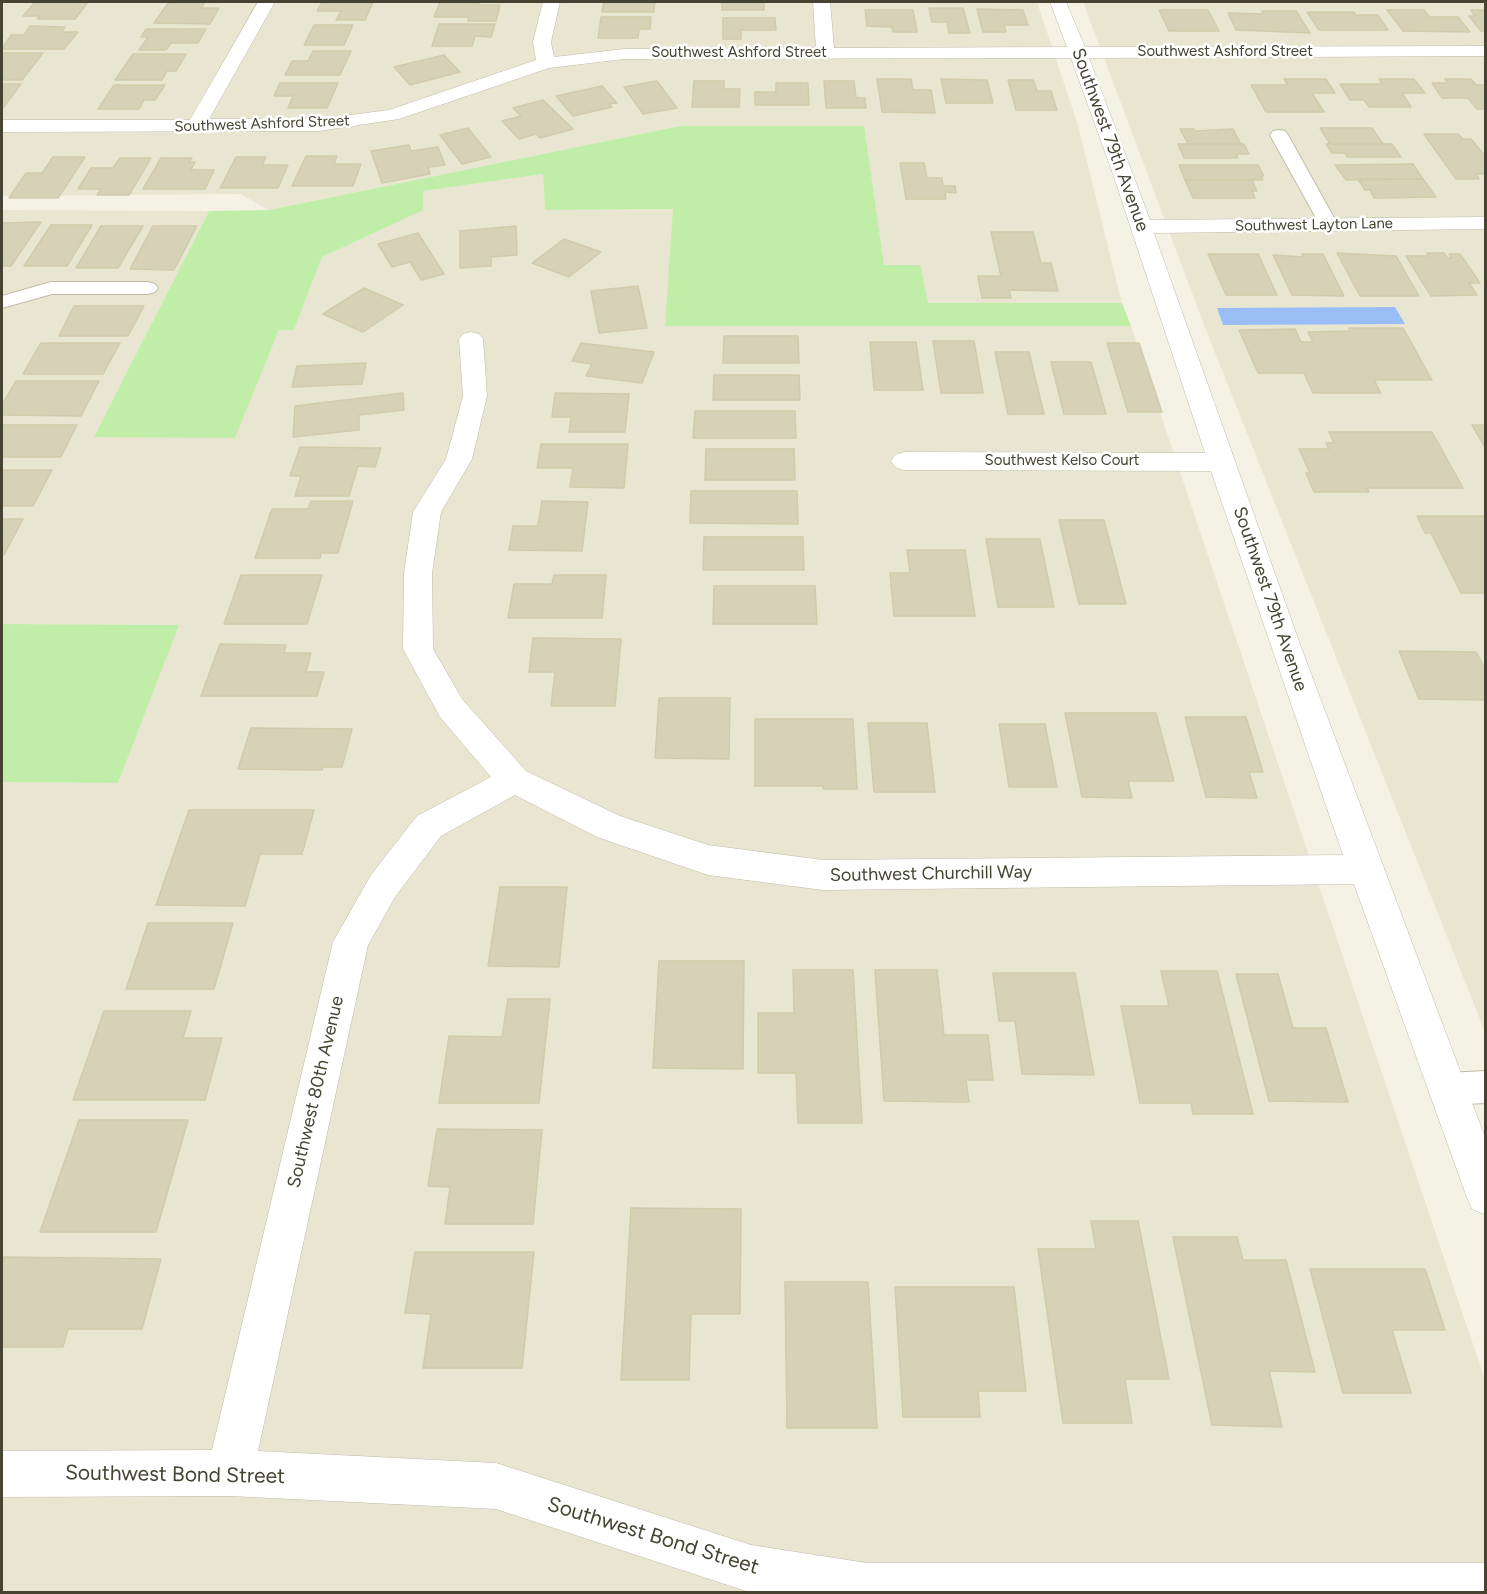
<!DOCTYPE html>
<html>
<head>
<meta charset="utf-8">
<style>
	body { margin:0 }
	#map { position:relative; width:1487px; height:1594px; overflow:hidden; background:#f4f2e4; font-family:Figtree,sans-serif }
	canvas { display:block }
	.frame { position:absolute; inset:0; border:3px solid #474333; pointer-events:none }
</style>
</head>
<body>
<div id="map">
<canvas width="1487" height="1594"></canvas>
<div class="frame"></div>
</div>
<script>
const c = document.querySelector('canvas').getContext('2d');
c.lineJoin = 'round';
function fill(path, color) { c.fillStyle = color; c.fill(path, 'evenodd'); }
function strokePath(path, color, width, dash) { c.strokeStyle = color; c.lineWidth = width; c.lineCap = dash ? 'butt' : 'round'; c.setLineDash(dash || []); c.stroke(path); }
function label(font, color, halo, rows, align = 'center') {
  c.font = font + ' Figtree,sans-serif'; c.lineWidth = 5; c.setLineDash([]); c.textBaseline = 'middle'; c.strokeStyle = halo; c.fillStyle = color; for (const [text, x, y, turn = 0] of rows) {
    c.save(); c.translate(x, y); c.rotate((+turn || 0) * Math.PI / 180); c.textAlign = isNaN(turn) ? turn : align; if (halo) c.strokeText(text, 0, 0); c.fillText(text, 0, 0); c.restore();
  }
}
const residential = new Path2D(`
	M2 2H1037L1078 125 1122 303 928 304 884 265 863 126H680L269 210 240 194 2 196Z
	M1083 2H1485V1032L1204 325Z
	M543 174 545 210 674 209 665 326H1131L1485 1380V1592H2V782L118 783 178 625 2 624V210L209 211 95 436 235 437 279 330H294L322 257 422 210 423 191Z`);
const green = new Path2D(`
	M680 126H864L884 265H920L928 303H1122L1131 326H665L673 209 545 210 543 174 423 191V210L322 257 294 330H279L235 438 94 437 209 211 269 210Z
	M2 624 179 625 118 783 2 782Z`);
const water = new Path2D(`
	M1395 307 1405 324 1223 325 1217 308Z`);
const building = new Path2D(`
	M35 2H88L75 19H37L40 16H23Z
	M169 2H205L201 8H219L210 24 154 23Z
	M322 2H373L365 20H336L341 11H317Z
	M440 2H479L478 5H500L496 21H468L469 17H434Z
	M604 2H655L654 12H602Z
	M722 2H774H764V10H722Z
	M929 8H963L970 33H949L947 22H932Z
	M977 9 1023 10 1028 25H1004L1006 32H983Z
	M865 10H913L917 32H893L892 27 867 26Z
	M1159 10H1208L1219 31H1169Z
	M1387 10H1424L1429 17H1458L1470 32 1403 31Z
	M1471 10H1486V31H1481L1469 16H1475Z
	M1262 11H1296L1310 33 1236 30 1228 13 1263 14Z
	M1307 12H1354L1356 15H1378L1388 30H1319Z
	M601 17H651L650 29H639L638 38H598Z
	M723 18H775L776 30H741V39H723Z
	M439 24H495L491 37 475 36 472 46H432Z
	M314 25H353L344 45H304Z
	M30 26 65 27 61 32H78L64 49H2L11 35H24Z
	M146 29H206L198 43H171L166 50H139L148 37H141Z
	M313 51H351L340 75H285L292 61H308Z
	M2 53H43L22 80H2Z
	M133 54H186L176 71H167L162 80H115Z
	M444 55 460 72 410 85 394 67Z
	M877 79H911L913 90H931L935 113 882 112Z
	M941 79 987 80 993 103H946Z
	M1284 79H1326L1335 93H1312L1324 112H1266L1251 85H1288Z
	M1379 79H1414L1425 93H1402L1411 107H1369L1364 100H1350L1340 84H1382Z
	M1445 79H1471L1476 85H1486V109H1477L1468 98H1442L1432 83H1448Z
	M1008 80H1033L1037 91H1051L1057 110H1016Z
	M657 81 677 108 643 114 624 87Z
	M694 81H724V89H740L739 107H692Z
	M824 81H854L856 98H865L866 108H826Z
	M280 83H338L327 108H288L293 96H274Z
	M776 83H808L809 105H755V92H776Z
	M2 84H21L3 108H2Z
	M114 85H165L155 100H144L139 109H98Z
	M602 86 617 103 609 104 612 107 573 116 556 96Z
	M543 100 573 129 540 138 536 134 519 139 502 121 521 116 513 108Z
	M468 128 491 157 462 164 440 135Z
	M1320 128H1372L1383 144H1330Z
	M1180 129H1194L1195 131 1233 129 1241 144H1188Z
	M1424 134H1458L1463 139H1471L1486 157V174H1476L1479 179H1456Z
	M1178 144H1244L1249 154H1236L1238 158H1184Z
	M1326 144H1392L1401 157H1347L1345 153H1332Z
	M409 145 411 151 438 147 445 165 428 167 430 174 382 183 371 151Z
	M306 156H337L334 164H361L353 186H292Z
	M53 157H85L58 198H9L26 173H42Z
	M236 157H266L262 165H288L278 188H220Z
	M120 158H151L129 195H97L101 189H78L91 168H113Z
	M161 158H192L189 162H195L191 170H214L205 189H143Z
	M900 163H924L927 178H942L943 186H955L956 193 945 192 946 199H906Z
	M1413 164 1423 179 1346 180 1335 165Z
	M1179 165H1258L1264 176H1261L1263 180H1185Z
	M1358 179H1423L1436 197 1374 198 1370 190H1365Z
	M1185 180H1252L1257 191H1252L1255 198H1193Z
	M41 222 11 266H2V223Z
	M51 225H92L67 266H24Z
	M101 226H143L118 268H76Z
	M153 226H197L174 270 130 269Z
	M516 226 517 255 491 257V266L460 268V231Z
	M991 232H1033L1041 263H1051L1058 291 1009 290 1011 298H982L978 276H1001Z
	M418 233 444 274 421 280 410 262 392 267 378 244Z
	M564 239 601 252 569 277 532 263Z
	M1337 253 1396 256 1419 296H1360Z
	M1427 253H1444L1447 258H1451L1449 254H1460L1480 283H1469L1477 295 1431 296 1406 256H1428Z
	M1208 254H1258L1277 295H1226Z
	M1302 254H1323L1344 296 1292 295 1273 255 1303 257Z
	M638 286 647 328 599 333 591 291Z
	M364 288 403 305 363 332 323 314Z
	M74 306H144L128 336H59Z
	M1349 328H1403L1432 380H1374L1381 393H1313L1304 373H1258L1239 330 1295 329 1301 342H1313L1308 332 1350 331Z
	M724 336H798L799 363H723Z
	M933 341H974L983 393H941Z
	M870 342H916L923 390H874Z
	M41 343H120L103 374H23Z
	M581 343 654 352 642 383 586 376 592 364 572 361Z
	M1107 343H1139L1162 412H1128Z
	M995 352H1029L1044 414H1008Z
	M1051 362H1091L1106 414H1064Z
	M366 363 362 384 292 387 297 366Z
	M714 375H799L800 400H713Z
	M16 381H99L81 416 2 415V405Z
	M403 393 404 410 359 415V430L293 437 295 406Z
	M555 393 629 394 625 432H569L571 417H552Z
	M695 411H795L796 438H693Z
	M2 425H77L61 457H2Z
	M1472 425H1486V449Z
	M1329 432H1432L1463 488H1367L1369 492H1314L1306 473H1310L1299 449H1329L1326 443H1334Z
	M541 444H628L624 488 570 487 573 468H537Z
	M300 447 381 448 375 467 358 466 349 496H295L301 476H290Z
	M706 449H794L795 480H705Z
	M2 470H52L33 506H2Z
	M691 491H797L798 524 690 523Z
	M311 501H353L338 553H321L320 558H255L272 509H308Z
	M542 501 588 502 582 551 509 550 513 526H538Z
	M1417 516H1486V593H1461L1431 533H1425Z
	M2 519H23L4 555H2Z
	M1059 520H1104L1126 604H1079Z
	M704 537H803L804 570H703Z
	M986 539H1040L1054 607H998Z
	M907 550H965L975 616H894L890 573H910Z
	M241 575H322L307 624H224Z
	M554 575H606L602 618H508L514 584H552Z
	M714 586H815L817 624H713Z
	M533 638 621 639 615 706H551L555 672H529Z
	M220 644 286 645 284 653H311L306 672H324L317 696H201Z
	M1399 651 1476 652 1486 670V700L1419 699Z
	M659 698H730L729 759 655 758Z
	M1065 713H1156L1174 781H1128L1132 798 1082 797Z
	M1185 717H1246L1263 772H1249L1257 798 1206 797Z
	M755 719H853L857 789H823V786H755Z
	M868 723H927L935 792H874Z
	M999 724H1045L1057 787H1009Z
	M251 728 352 729 342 767H323L322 770 238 769Z
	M189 810H314L302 854H260L245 906 156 905Z
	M500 887H567L559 967 488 966Z
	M148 923H233L214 989H126Z
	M659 961H744L743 1069 653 1068Z
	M793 970H853L862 1123H798L796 1073H758V1013H794Z
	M875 970H937L944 1035H988L993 1080H966L969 1102 884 1101Z
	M1161 971H1217L1253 1114H1193L1191 1103H1140L1121 1006H1169Z
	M993 973H1075L1094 1075 1022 1074 1015 1021H999Z
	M1236 974H1278L1293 1028H1326L1348 1102 1269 1101Z
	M508 999H550L539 1103H439L449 1036 502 1037Z
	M104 1011H191L183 1038H222L205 1100H73Z
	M79 1120H188L156 1232H40Z
	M437 1129 542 1130 533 1224H445L450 1187 428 1186Z
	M631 1208 741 1209 740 1314H691L689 1380H621Z
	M1091 1221H1138L1169 1379H1125L1132 1423H1063L1038 1249H1096Z
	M1173 1237H1237L1243 1260H1286L1315 1372 1269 1371 1282 1427 1212 1425Z
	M415 1252H534L522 1368H423L431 1314 405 1313Z
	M4 1257 161 1259 142 1329H68L63 1347H2V1264Z
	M1310 1269H1425L1445 1330H1392L1411 1393H1343Z
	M785 1282H868L877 1428H787Z
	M895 1287H1014L1026 1391H978L980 1417H903Z`);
const lane = new Path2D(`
	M1279 130 1285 131 1288 135 1338 225 1336 229H1322L1320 225 1270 135 1273 131Z
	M51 282H148L155 284 158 288 155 292 148 294H52L2 308V296Z
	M1486 1071V1103L1446 1105 1434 1100 1429 1089 1434 1078 1446 1073Z`);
const street = new Path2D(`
	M258 2H275L209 119H319L389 110 536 60 533 42 543 2H560L551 42 554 57 624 49 816 48 813 2H830L834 48 1067 47 1050 2H1066L1085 47 1486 46V56L1089 58 1150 220 1486 217V229L1154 233 1301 647 1486 1140V1215L1472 1209 1466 1195 1354 884 823 890 708 875 597 837 515 795 441 836 395 897 368 945 258 1451 496 1463 751 1545 867 1563H1486V1592H749L496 1509 230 1496 2 1497V1451L212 1450 333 942 371 875 417 816 491 777 440 717 403 649 404 573 413 512 446 459 463 396 459 339 463 334 471 332 479 334 483 339 487 396 472 459 441 512 432 573 433 649 462 699 526 771 620 816 708 845 823 860 1343 855 1211 471 904 470 895 467 891 461 895 455 904 452 1205 453 1113 174 1071 58 624 59 549 68 399 119 319 131 2 132V120H190Z`);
const farStreetnames = [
	["Southwest Ashford Street",1225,52],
	["Southwest Ashford Street",739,53],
	["Southwest Ashford Street",262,124,-2],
	["Southwest Layton Lane",1314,225,-1],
	["Southwest Kelso Court",1062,461]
];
const streetNames = [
	["Southwest 79th Avenue",1110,140,70],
	["Southwest 79th Avenue",1270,599,71],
	["Southwest Churchill Way",931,874,-1],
	["Southwest 80th Avenue",316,1092,-77]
];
const nearStreetnames = [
	["Southwest Bond Street",175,1475,1],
	["Southwest Bond Street",653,1536,17]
];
fill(residential, '#e8e6d1');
fill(green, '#c0eda8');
fill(water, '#99bef7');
fill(building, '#d7d1b8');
strokePath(building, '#d2cbab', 1.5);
strokePath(lane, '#c0bca6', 2);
strokePath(street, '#c0bca6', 1);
fill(lane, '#fff');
fill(street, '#fff');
label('15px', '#474333', '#fff', farStreetnames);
label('18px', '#474333', '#fff', streetNames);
label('21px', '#474333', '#fff', nearStreetnames);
</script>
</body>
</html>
